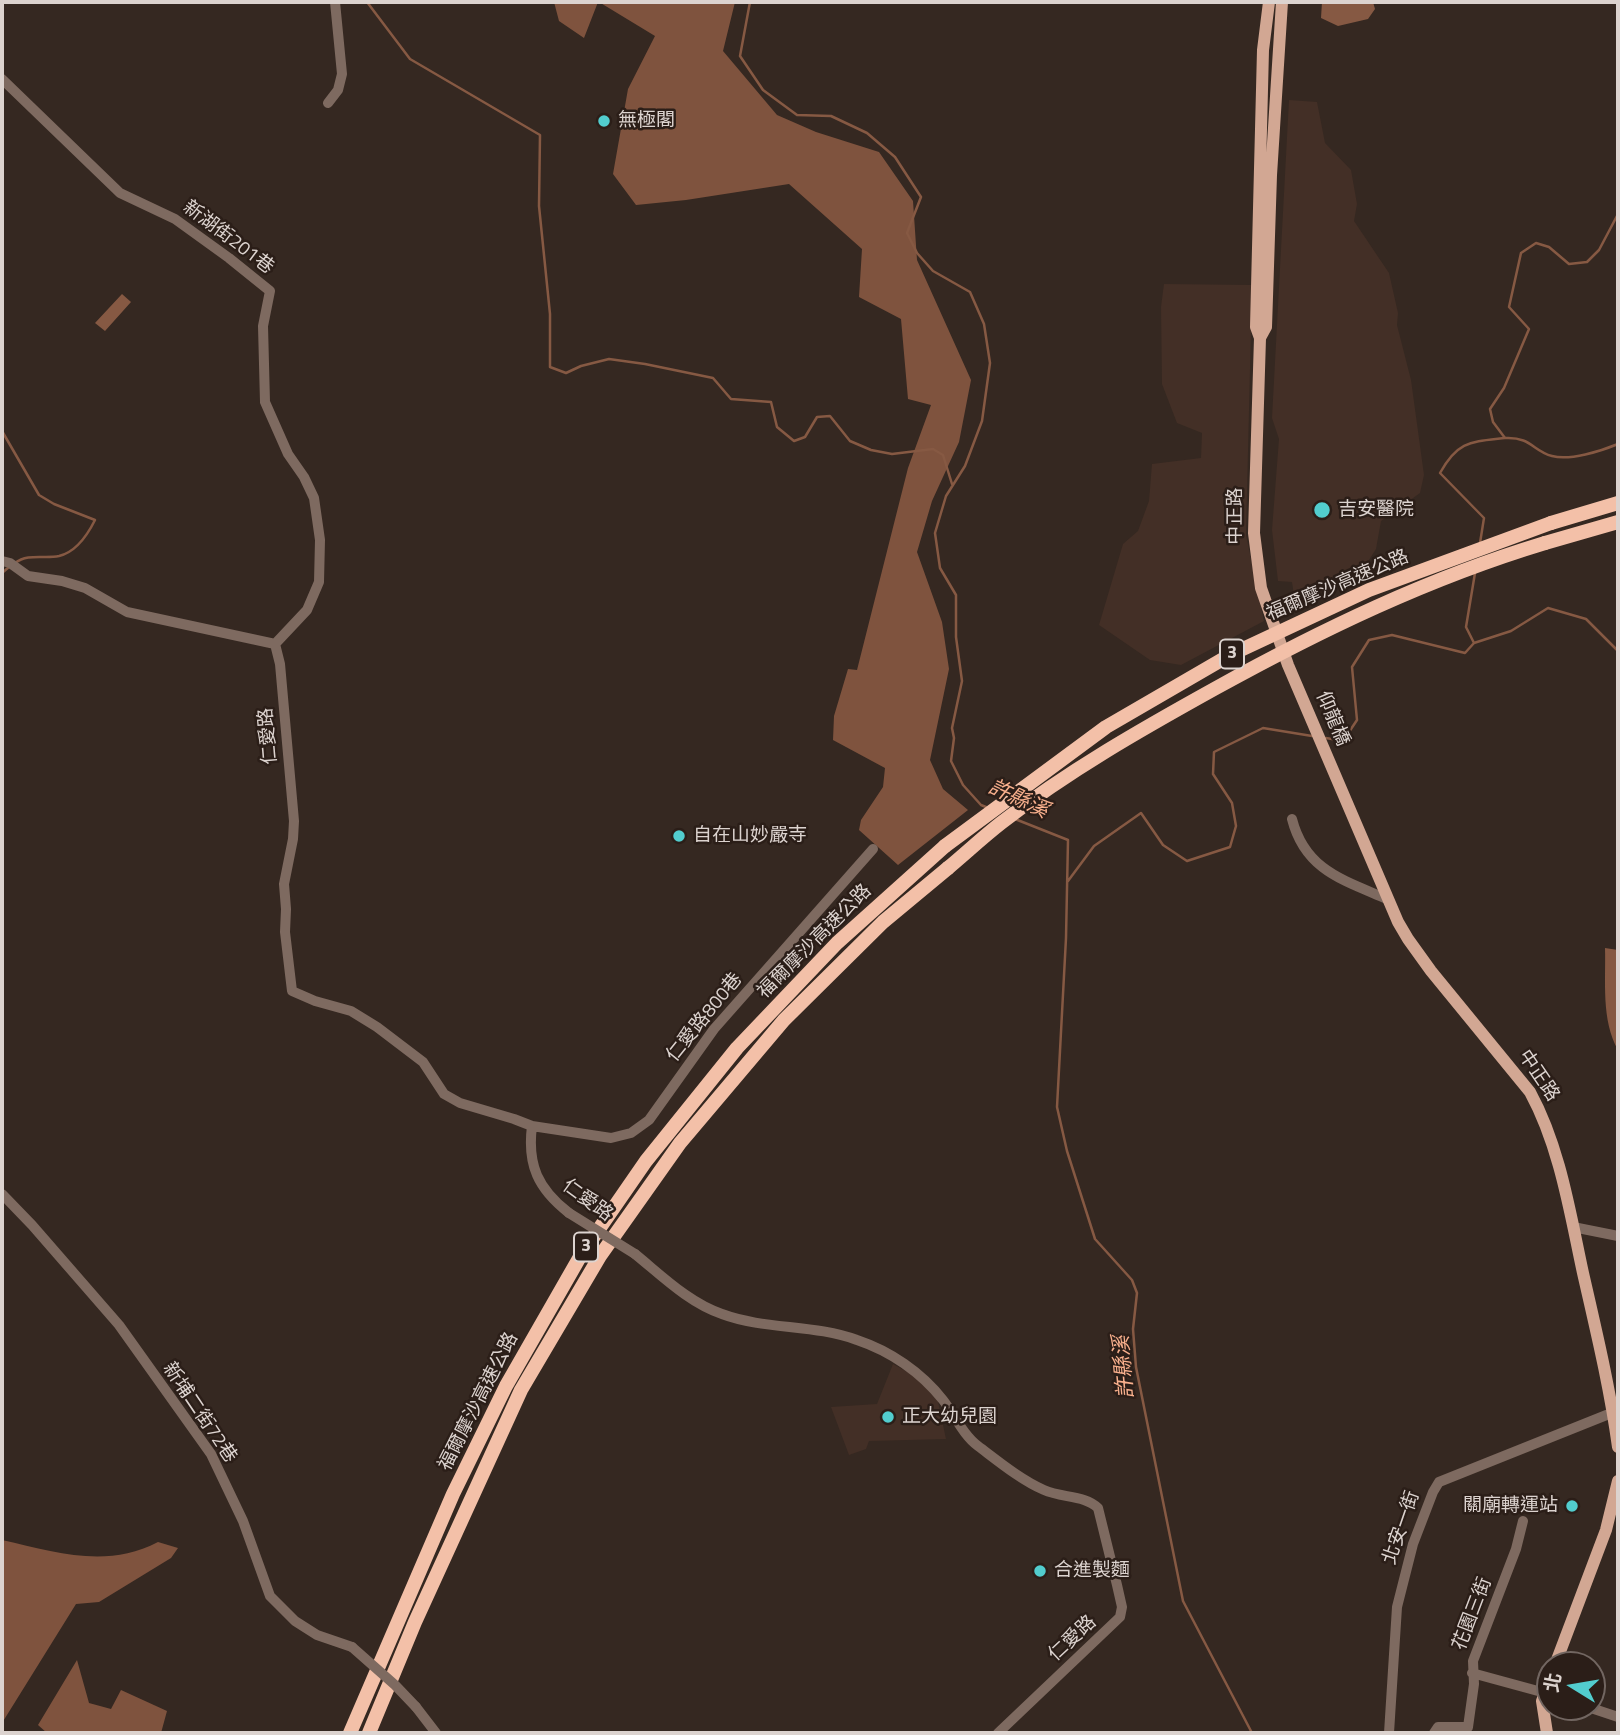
<!DOCTYPE html>
<html>
<head>
<meta charset="utf-8">
<style>
	body { margin:0 }
	#map { position:relative; width:1620px; height:1735px; overflow:hidden; background:#352821; font-family:"Titillium Web","Noto Sans TC",sans-serif }
	canvas { display:block }
	.frame { position:absolute; inset:0; border:4px solid #dcd3cf; pointer-events:none }
	.north { position:absolute; left:1536px; top:1651px; width:70px; height:70px; box-sizing:border-box; background:#2b1e18; border:2px solid #726661; border-radius:50%; rotate:281deg; font-size:19px; font-weight:700; line-height:28px; text-align:center; color:#dcd3cf }
	.north::after { content:''; display:block; margin:auto; width:24px; height:32px; background:#52cdce; clip-path:polygon(50% 0,100% 100%,50% 72%,0 100%) }
</style>
</head>
<body>
<div id="map">
<canvas width="1620" height="1735"></canvas>
<div class="frame"></div>
<div class="north">北</div>
</div>
<script>
const c = document.querySelector('canvas').getContext('2d');
c.lineJoin = 'round';
function fill(path, color) { c.fillStyle = color; c.fill(path, 'evenodd'); }
function strokePath(path, color, width, dash) { c.strokeStyle = color; c.lineWidth = width; c.lineCap = dash ? 'butt' : 'round'; c.setLineDash(dash || []); c.stroke(path); }
function label(font, color, halo, rows, align = 'center') {
  c.font = font + ' "Titillium Web","Noto Sans TC",sans-serif'; c.lineWidth = 5; c.setLineDash([]); c.textBaseline = 'middle'; c.strokeStyle = halo; c.fillStyle = color; for (const [text, x, y, turn = 0] of rows) {
    c.save(); c.translate(x, y); c.rotate((+turn || 0) * Math.PI / 180); c.textAlign = isNaN(turn) ? turn : align; if (halo) c.strokeText(text, 0, 0); c.fillText(text, 0, 0); c.restore();
  }
}
const built = new Path2D(`
	M1289 100 1317 102 1325 143 1351 170 1357 204 1354 221 1389 273 1398 313 1397 325 1411 380 1424 475 1420 493 1381 521 1376 549 1358 577 1295 602 1292 582 1278 581 1272 530 1279 439 1272 418Z
	M1164 284 1252 285 1246 535 1264 621 1181 665 1150 660 1099 625 1123 544 1138 531 1149 501 1152 464 1201 458 1202 433 1177 423 1162 384 1161 307Z
	M893 1364 911 1374 937 1397 946 1439 869 1441 866 1449 849 1455 831 1407 877 1404Z`);
const forest = new Path2D(`
	M554 2H598L584 38 559 21Z
	M599 2H735L723 51 777 115 816 132 879 152 913 201 917 260 971 380 959 442 932 501 917 552 942 622 949 669 930 760 943 789 968 810 898 865 859 830 861 820 883 787 885 768 833 740 834 716 848 669 857 670 908 468 931 405 908 399 901 319 859 297 862 249 789 184 686 200 636 205 613 174 628 89 655 36Z
	M2 1540C56 1552 106 1569 158 1542L178 1548 171 1558 99 1602 76 1604 2 1723Z
	M77 1660 89 1703 111 1709 121 1690 167 1711 161 1733H47L38 1725Z`);
const water = new Path2D(`
	M1322 2H1373L1375 9 1368 19 1338 26 1321 18Z
	M122 294 131 302 105 331 95 323Z
	M1605 948 1618 950V1050C1601 1020 1606 981 1605 948Z`);
const stream = new Path2D(`
	M367 2 410 59 540 135 539 206 550 314V367L566 373 581 366 609 359 645 364 713 378 731 399 771 402 777 427 794 441 805 437 817 417 830 416 850 441 871 450 892 454 933 449 943 455 952 484
	M750 2 740 56 763 90 797 115 831 116 867 133 895 157 921 197 907 233 917 253 933 271 970 292 984 324 990 363 982 421 965 466 946 496 935 533 940 568 956 595V637L962 681 952 728 954 738 951 761 963 785 981 805 986 807
	M2 431 39 495 54 504 95 520C88 534 76 552 59 556 44 559 28 553 15 563
	M1506 438C1531 437 1533 451 1552 456 1570 461 1601 451 1618 444
	M1480 543 1484 518 1440 473C1458 441 1470 442 1505 438L1493 422 1490 409 1504 388 1529 329 1509 307 1521 253 1536 243 1549 247 1569 264 1587 262 1599 250 1618 214
	M2 573 9 567
	M1474 643 1511 631 1548 608 1586 619 1618 651
	M1326 738 1343 741 1357 720 1352 667 1369 640 1392 635 1465 653 1474 643 1466 627 1475 573
	M1015 819 1068 840 1066 938 1057 1107 1067 1151 1095 1239 1132 1280 1137 1293 1133 1329 1136 1367 1183 1601 1252 1733
	M1068 881 1094 846 1141 813 1163 845 1187 861 1230 847 1236 826 1232 803 1213 774 1214 752 1263 728 1312 736`);
const minor = new Path2D(`
	M2 79 120 193 175 219 229 258 270 291 263 326 265 402 288 454 304 477 314 498 320 540 319 582 307 610 275 644
	M328 103 338 90 342 74 335 2
	M2 561 10 563 28 576 62 581 85 588 127 612 275 644 280 664 294 821 293 839 284 884 286 909 285 932 292 991 315 1001 351 1011 377 1027 423 1062 444 1094 460 1103 514 1119 532 1126C527 1165 538 1189 569 1213
	M1292 819C1305 870 1343 880 1387 899
	M532 1126 611 1138 631 1133 649 1120 714 1029 873 849
	M2 1194 32 1225 119 1325 211 1454 243 1521 270 1596 295 1621 317 1635 352 1647
	M1573 1227 1618 1236
	M635 1254C661 1275 689 1303 722 1314 765 1330 814 1324 857 1340 890 1351 921 1372 943 1400 954 1414 963 1435 978 1446 998 1461 1021 1480 1044 1490 1062 1498 1085 1495 1098 1508L1117 1585 1122 1607 1120 1617 998 1733
	M1472 1673 1549 1694
	M416 1707 436 1733
	M1588 1707 1618 1717
	M1389 1733 1397 1607 1413 1544 1433 1492 1439 1482 1614 1412
	M1434 1733 1438 1727H1468L1474 1684 1473 1661 1516 1549 1523 1521`);
const major = new Path2D(`
	M1269 2 1263 50 1256 327 1260 338 1254 533 1261 588 1288 665 1398 922 1408 939 1431 971 1530 1092C1560 1147 1570 1213 1583 1273 1596 1330 1610 1388 1618 1447
	M1260 338 1266 327 1271 175 1282 2
	M1555 1665 1606 1530 1618 1481
	M1547 1733 1542 1701 1550 1679`);
const highway = new Path2D(`
	M1551 523 1618 503
	M1545 543 1618 522
	M350 1733 453 1494 506 1386 581 1255 646 1161 737 1048 837 943 945 846
	M369 1733 415 1622 521 1390 600 1256 680 1143 784 1020 883 922 948 868`);
const minorBridge = new Path2D(`
	M569 1213 635 1254
	M352 1647 395 1685 416 1707`);
const highwayBridge = new Path2D(`
	M945 846 1106 727 1230 655 1369 590 1551 523
	M948 868C966 853 983 837 1001 823 1068 771 1142 729 1216 688 1321 630 1429 578 1545 543`);
const markers = [
	[604,121,7,"#52cdce"],
	[1322,510,9,"#52cdce"],
	[679,836,7,"#52cdce"],
	[888,1417,7,"#52cdce"],
	[1572,1506,7,"#52cdce"],
	[1040,1571,7,"#52cdce"]
];
const shields = [
	[1232,654,24],
	[586,1247,24]
];
const shieldNames = [
	["3",1232,654],
	["3",586,1247]
];
const poiNames = [
	["無極閣",618,121],
	["吉安醫院",1338,510],
	["自在山妙嚴寺",693,836],
	["正大幼兒園",902,1417],
	["關廟轉運站",1558,1506,"right"],
	["合進製麵",1054,1571]
];
const streetNames = [
	["新湖街201巷",228,238,37],
	["中正路",1236,516,-90],
	["福爾摩沙高速公路",1338,586,-23],
	["仰龍橋",1332,719,67],
	["仁愛路",269,736,-95],
	["福爾摩沙高速公路",815,942,-45],
	["仁愛路800巷",705,1018,-51],
	["中正路",1538,1076,56],
	["仁愛路",587,1201,36],
	["福爾摩沙高速公路",479,1402,-63],
	["新埔二街72巷",199,1413,56],
	["北安一街",1402,1528,-71],
	["花園三街",1473,1614,-69],
	["仁愛路",1073,1639,-43]
];
const waterNames = [
	["許縣溪",1018,800,25],
	["許縣溪",1125,1367,-95]
];
fill(built, '#432f26');
fill(forest, '#7f533e');
fill(water, '#865943');
strokePath(stream, '#865943', 2.5);
strokePath(minor, '#7e6a60', 10);
strokePath(major, '#d2a793', 12);
strokePath(highway, '#f3c0a8', 14);
strokePath(minorBridge, '#7e6a60', 10);
strokePath(highwayBridge, '#f3c0a8', 14);
for (const [x, y, r, color] of markers) { const dot = new Path2D(); dot.arc(x, y, r, 0, 2 * Math.PI); c.fillStyle = color; c.fill(dot); strokePath(dot, '#2b1e18', 2.5); }
for (const [x, y, w] of shields) { const box = new Path2D(); box.roundRect(x - w / 2, y - 14.5, w, 29, 5); c.fillStyle = '#2b1e18'; c.fill(box); strokePath(box, '#dcd3cf', 2); }
label('bold 18px', '#dcd3cf', null, shieldNames);
label('19px', '#dcd3cf', '#2b1e18', poiNames, 'left');
label('19px', '#dcd3cf', '#2b1e18', streetNames);
label('italic 21px', '#f9b08d', '#2b1e18', waterNames);
</script>
</body>
</html>
